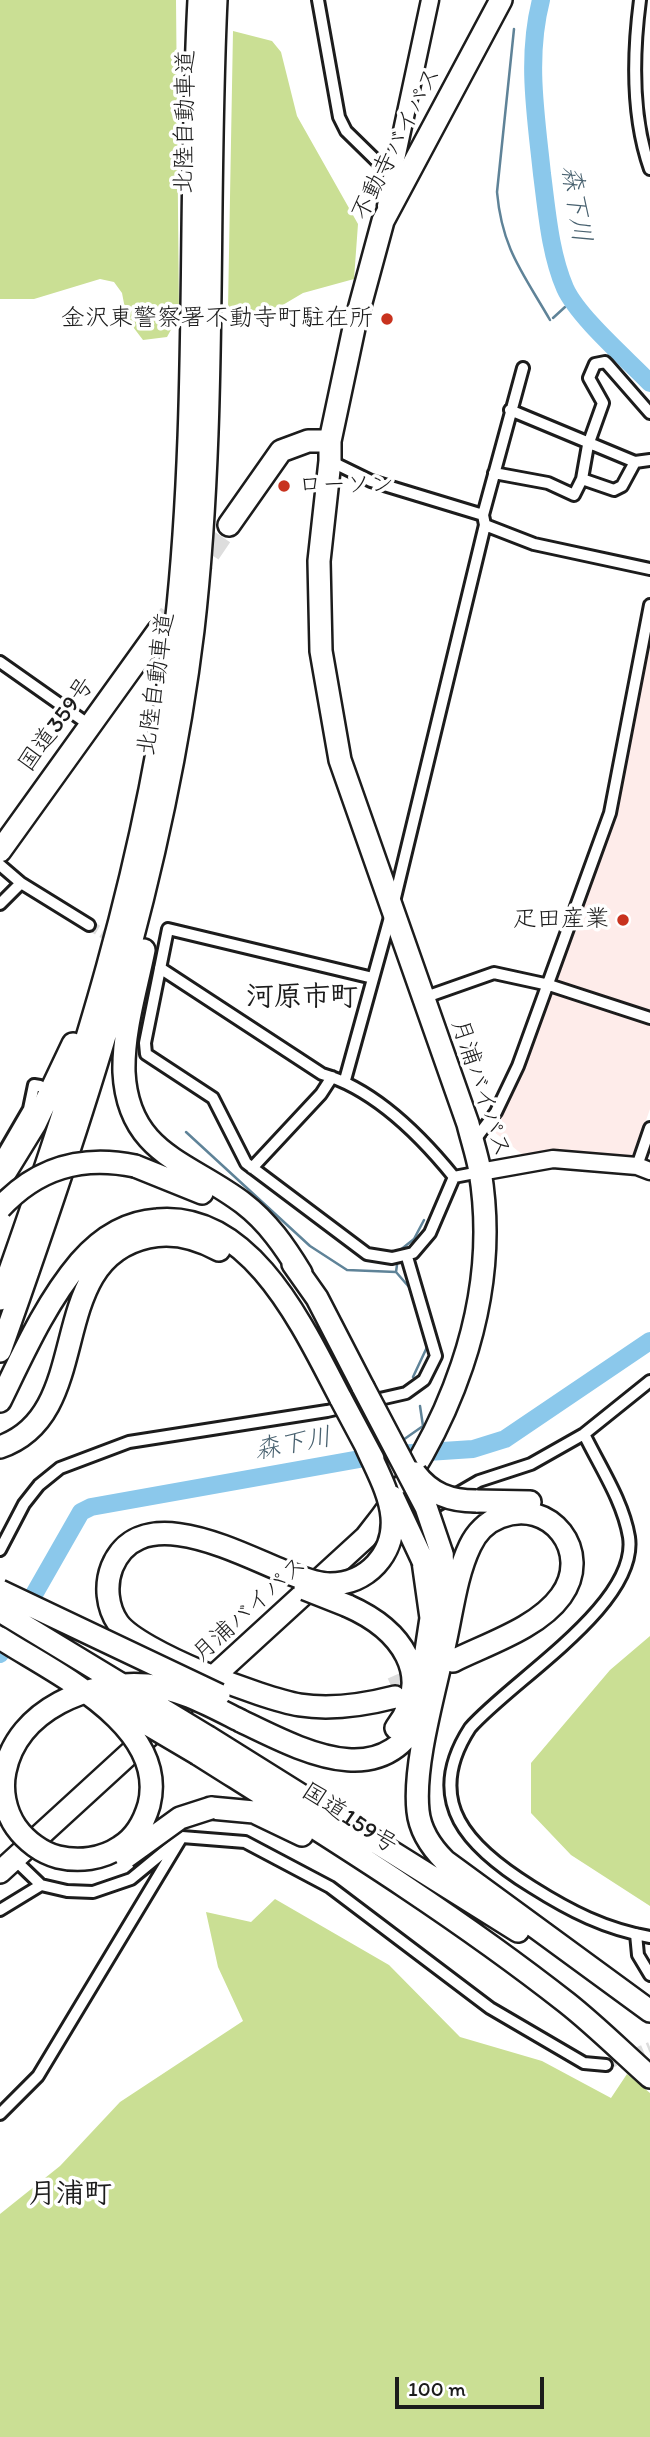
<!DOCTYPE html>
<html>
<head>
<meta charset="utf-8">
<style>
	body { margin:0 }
	#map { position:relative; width:650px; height:2437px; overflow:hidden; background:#fff; font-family:Itim,sans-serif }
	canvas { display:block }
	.scale { position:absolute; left:395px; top:2377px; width:149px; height:32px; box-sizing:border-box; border:4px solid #1c1c1c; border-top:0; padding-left:9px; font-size:21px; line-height:24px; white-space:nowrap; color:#1c1c1c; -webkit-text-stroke:5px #fff; paint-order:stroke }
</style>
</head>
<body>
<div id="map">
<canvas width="650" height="2437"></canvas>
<div class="scale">100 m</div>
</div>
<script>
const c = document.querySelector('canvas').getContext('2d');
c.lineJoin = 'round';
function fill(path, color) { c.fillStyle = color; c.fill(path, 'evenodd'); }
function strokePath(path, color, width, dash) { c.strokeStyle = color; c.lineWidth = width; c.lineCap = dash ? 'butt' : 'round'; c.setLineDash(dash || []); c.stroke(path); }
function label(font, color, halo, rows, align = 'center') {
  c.font = font + ' Itim,"Klee One",sans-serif'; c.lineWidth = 7; c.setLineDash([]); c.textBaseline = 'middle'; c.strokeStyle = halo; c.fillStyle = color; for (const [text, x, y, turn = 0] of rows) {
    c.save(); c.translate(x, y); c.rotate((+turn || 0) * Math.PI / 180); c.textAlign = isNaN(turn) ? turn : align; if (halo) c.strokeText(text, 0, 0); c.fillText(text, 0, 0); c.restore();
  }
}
const built = new Path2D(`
	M650 633V1109L632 1160 567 1152 523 1155 493 1131 566 950 612 822Z`);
const green = new Path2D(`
	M0 0H176L179 315 167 337 143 340 127 319 122 293 114 282 100 279 34 299H0Z
	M233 31 272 41 281 52 297 116 358 224 354 279 303 293 281 306 255 312 228 308Z
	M650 1636V1906L571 1855 531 1813V1763L610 1670Z
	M275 1899 389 1965 460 2037 542 2061 611 2098 627 2074 650 2093V2437H0V2214L60 2166 120 2102 243 2021 218 1967 206 1912 251 1922Z`);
const stream = new Path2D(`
	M514 29 497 192C502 249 523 273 550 320
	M553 318 565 307
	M186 1132 310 1246 347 1270 396 1272 409 1287 416 1306
	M399 1251 414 1239 424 1220
	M396 1272 397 1265
	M413 1377 428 1345
	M403 1440 423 1426 420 1406`);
const river = new Path2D(`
	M541 0C526 58 536 116 542 174 547 212 550 253 565 288 578 317 627 359 650 383
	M0 1654 81 1512 91 1507 382 1455 473 1449 505 1439 650 1341`);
const streetTunnel = new Path2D(`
	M89 925 116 941
	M606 2065 650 2047`);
const highwayTunnel = new Path2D(`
	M158 631 229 525
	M392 1688 428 1672`);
const street = new Path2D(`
	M318 0 339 117 346 131 392 176
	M640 0C633 54 632 118 650 169
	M510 410 635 462 650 460
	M330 461 371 481 483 515 485 525 392 910 345 1080
	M494 473 548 483 574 495 582 479 588 445 603 403 589 378 595 364 605 362 608 365 650 413
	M582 479 614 490 622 486 635 462
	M483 515 523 368
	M485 525 534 544 650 569
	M0 662 88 724
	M0 865 21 883 89 925
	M0 904 21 883
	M160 968 322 1074C374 1089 420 1135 454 1177
	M373 978 168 929 145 1043 146 1054 213 1098 246 1163 367 1254 392 1258 413 1253 430 1233 454 1177
	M423 998 494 973 549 985 650 1018
	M474 1141 496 1112 518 1066 610 813 650 605
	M0 1159 29 1109 34 1085 40 1086
	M637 1166 650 1128
	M252 1168 321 1094 332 1077
	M454 1177 480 1172
	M584 1434C600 1467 623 1501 629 1537 639 1604 512 1680 470 1728 422 1802 469 1848 532 1887 570 1911 605 1929 650 1937
	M401 1508 419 1513 429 1510 479 1481 531 1464 584 1434 650 1381
	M0 1550 24 1504 39 1485 60 1468 129 1442 327 1411 406 1393 424 1380 436 1356 407 1257
	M15 1860 41 1885 67 1891 93 1892 131 1879 182 1837 245 1842 330 1887 490 2008 584 2063 606 2065
	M0 1910 41 1885
	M636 1934 638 1955 650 1975
	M0 2114 38 2076 180 1840`);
const secondary = new Path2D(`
	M386 206 430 0
	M480 1172 553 1159 637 1166 650 1171`);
const highway = new Path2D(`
	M229 525 281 451 308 441H330
	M0 851 158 631
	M144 950C136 990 123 1031 124 1072 128 1154 189 1162 243 1203 268 1222 285 1247 301 1273
	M135 1166 202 1193
	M0 1181 35 1124 73 1044
	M293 1264 317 1298 363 1387
	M0 1299C78 1080 150 857 176 625 199 417 188 208 199 0
	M0 1351C84 1115 163 879 193 630 217 421 206 210 216 0
	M0 1401C23 1354 46 1302 80 1262 100 1239 126 1222 157 1220 252 1211 305 1331 341 1399
	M0 1447C97 1414 42 1260 148 1237 173 1231 197 1238 219 1250
	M476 1501 530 1502
	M442 1554 446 1605
	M283 1571C238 1553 140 1499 112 1567 105 1585 107 1607 118 1623 139 1652 263 1699 300 1705 332 1710 364 1705 395 1697
	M348 1606C400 1629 436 1675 396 1728
	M453 1661C487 1644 538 1628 561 1596 593 1552 550 1497 500 1517 487 1522 476 1533 470 1546 456 1575 452 1612 445 1643 435 1691 413 1764 418 1811 420 1831 431 1847 445 1861L650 2011
	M421 1684 431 1618 423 1561
	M241 1721C305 1752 389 1798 426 1704
	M208 1737 518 1931
	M198 1754C323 1833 450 1911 567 2003 596 2026 622 2052 650 2077
	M211 1808 254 1812 302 1835
	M0 1872 366 1537C448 1436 502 1303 480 1171 477 1155 472 1140 468 1124L340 760 321 651 319 561 330 461V441L354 328 383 221 501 0`);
const highwayBridge = new Path2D(`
	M0 1208C37 1168 81 1155 135 1166
	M363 1387 426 1507 442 1554
	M341 1399 373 1459
	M415 1473C431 1494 450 1501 476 1501
	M393 1497 423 1561
	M283 1571C298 1576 314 1584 330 1584 367 1584 395 1554 392 1517 390 1493 376 1469 366 1446
	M305 1589 348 1606
	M0 1591 219 1695
	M0 1611 208 1737
	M0 1638C54 1673 169 1725 149 1805 144 1822 135 1838 120 1847 102 1859 79 1862 58 1857 42 1853 26 1841 16 1827 5 1811 1 1790 5 1771 18 1709 90 1680 147 1685 181 1689 211 1706 241 1721
	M115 1705 198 1754
	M126 1857 180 1818 211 1808`);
const markers = [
	[387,319,7,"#c8321e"],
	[284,486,7,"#c8321e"],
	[623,920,7,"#c8321e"]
];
const streetNames = [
	["北陸自動車道",186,122,-89],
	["不動寺バイパス",397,144,-63],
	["北陸自動車道",157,684,-82],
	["国道359号",57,725,-54],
	["月浦バイパス",480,1088,72],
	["月浦バイパス",250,1610,-42],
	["国道159号",349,1819,33]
];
const poiNames = [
	["金沢東警察署不動寺町駐在所",373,319],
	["ローソン",298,486,"left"],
	["疋田産業",609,920]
];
const waterNames = [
	["森下川",575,204,81],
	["森下川",293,1445,-11]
];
const quarterNames = [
	["河原市町",302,998],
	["月浦町",70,2195]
];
fill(built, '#feecea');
fill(green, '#cadf94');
strokePath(stream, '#5f8398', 2.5);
strokePath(river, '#8bc8eb', 18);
strokePath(streetTunnel, '#ddd', 10, [10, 5]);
strokePath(highwayTunnel, '#ddd', 21, [21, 10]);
strokePath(street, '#1c1c1c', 16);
strokePath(secondary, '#1c1c1c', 21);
strokePath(highway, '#1c1c1c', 26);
strokePath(street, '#fff', 10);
strokePath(secondary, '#fff', 16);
strokePath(highway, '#fff', 21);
strokePath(highwayBridge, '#1c1c1c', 26, []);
strokePath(highwayBridge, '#fff', 21);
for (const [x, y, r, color] of markers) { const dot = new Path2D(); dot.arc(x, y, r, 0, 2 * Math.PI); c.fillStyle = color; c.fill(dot); strokePath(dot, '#fff', 2.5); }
label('24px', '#1c1c1c', '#fff', streetNames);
label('24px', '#1c1c1c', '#fff', poiNames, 'right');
label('italic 26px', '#48616f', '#fff', waterNames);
label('bold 28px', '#1c1c1c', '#fff', quarterNames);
</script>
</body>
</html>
